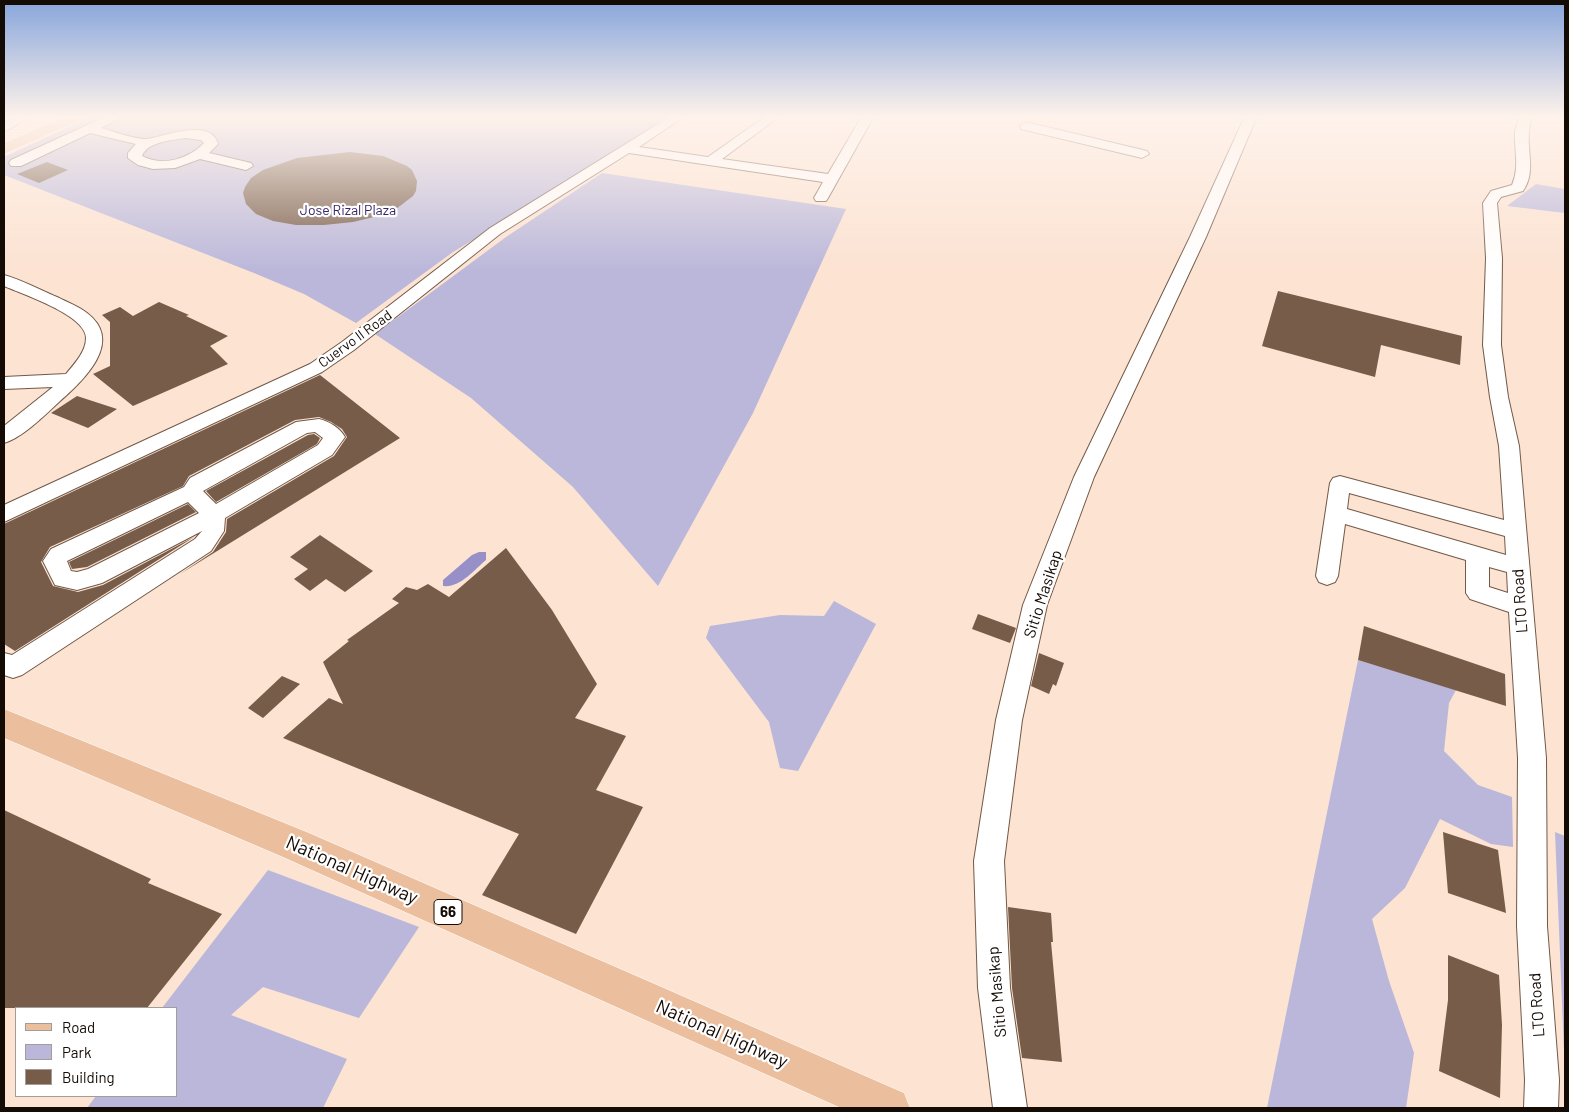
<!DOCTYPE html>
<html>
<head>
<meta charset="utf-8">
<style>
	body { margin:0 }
	#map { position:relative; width:1569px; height:1112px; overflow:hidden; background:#fce3d2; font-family:Barlow,sans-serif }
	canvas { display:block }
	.frame { position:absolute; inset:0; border:5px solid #150b05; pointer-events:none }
	.legend { position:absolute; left:15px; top:1007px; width:162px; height:90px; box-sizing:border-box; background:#fff; border:1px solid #a19d9b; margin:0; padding:6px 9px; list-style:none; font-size:15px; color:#150b05 }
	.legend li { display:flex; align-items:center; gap:10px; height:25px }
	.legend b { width:25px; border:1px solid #a19d9b }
</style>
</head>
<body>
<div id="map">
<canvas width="1569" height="1112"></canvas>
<div class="frame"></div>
<ul class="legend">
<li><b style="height:6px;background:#ebbf9d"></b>Road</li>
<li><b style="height:14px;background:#bab7da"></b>Park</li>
<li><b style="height:14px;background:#765c49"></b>Building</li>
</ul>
</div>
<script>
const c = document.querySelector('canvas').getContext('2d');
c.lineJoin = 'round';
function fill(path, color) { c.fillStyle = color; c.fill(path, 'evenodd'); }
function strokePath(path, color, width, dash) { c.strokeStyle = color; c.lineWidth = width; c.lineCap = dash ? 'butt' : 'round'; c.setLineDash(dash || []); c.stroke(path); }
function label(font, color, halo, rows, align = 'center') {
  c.font = font + ' Barlow,sans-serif'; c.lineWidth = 4.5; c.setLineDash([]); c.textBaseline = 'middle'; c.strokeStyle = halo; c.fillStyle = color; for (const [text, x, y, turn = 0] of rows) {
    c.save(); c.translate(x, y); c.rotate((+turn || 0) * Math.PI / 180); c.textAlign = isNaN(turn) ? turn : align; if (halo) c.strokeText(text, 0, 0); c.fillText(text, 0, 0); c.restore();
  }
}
const green = new Path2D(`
	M92 116H669L555 190 453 252 356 323 304 294 254 273 4 175V157Z
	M602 173 846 209 753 413 658 586 573 487 471 398 375 334 506 237Z
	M1536 184 1565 189V213L1507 206Z
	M834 601 876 624 798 771 780 768 769 722 706 638 710 626 780 615 824 616Z
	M1358 660 1456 690 1449 703 1444 751 1478 785 1512 797 1513 847 1491 844 1440 819 1405 888 1372 919 1389 981 1414 1053 1406 1108H1267Z
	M1555 832 1565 836V1075Z
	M268 870 419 927 359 1018 263 987 231 1015 347 1059 323 1108H87L96 1096H176V1008H162Z`);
const water = new Path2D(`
	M479 552H486V560C474 570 460 588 443 586V580L472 555Z`);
const building = new Path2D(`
	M350 152 383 156 407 166 412 170 417 181 416 191 413 196 396 209 378 216 353 222 324 225H296L273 221 256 214 246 204 243 193 245 187 251 178 263 170 297 158Z
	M47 162 68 170 39 183 17 174Z
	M1278 291 1462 336 1460 365 1381 345 1375 377 1262 346Z
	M159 302 189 315 186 316 228 336 210 346 228 364 133 406 93 374 110 366V322L102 315 120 307 133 316Z
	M320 375 400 438 180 574 213 552 226 532 227 519 334 456 347 437 342 429 331 422 319 417 295 420 189 476 183 486 50 547 41 562 53 586 78 592 103 585 194 537 15 651 4 644V524Z
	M77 396 117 409 88 428 51 413Z
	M314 434 320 438 317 444 216 502 206 491 308 435Z
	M188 504 196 512 87 567 72 569 69 562Z
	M320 535 373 571 345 592 326 579 310 591 294 579 308 569 290 557Z
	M506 548 552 610 597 684 575 718 626 736 596 790 643 807 576 934 482 895 519 834 283 738 329 698 343 704 323 662 349 641 347 640 399 603 392 599 406 587 417 590 428 584 449 597Z
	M978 614 1016 628 1010 643 972 629Z
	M1364 626 1505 674 1506 706 1358 660Z
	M1039 653 1064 663 1056 686 1053 684 1049 694 1031 686Z
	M282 676 300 684 263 718 248 708Z
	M4 810 151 879 148 883 222 914 147 1008H4Z
	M1443 832 1498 850 1506 913 1448 893Z
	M1008 907 1051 913 1053 942H1051L1062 1062 1022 1058 1012 988Z
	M1448 955 1499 975 1502 1025 1500 1098 1439 1071 1448 1000Z`);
const minor = new Path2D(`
	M17 116H32L4 132V123Z
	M107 116H123L101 128C112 131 136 140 147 139 163 137 211 117 218 144L209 153 251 163 253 166 246 170 200 159 175 168 153 169 138 165 128 158V153L136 144 90 133 21 166H11L9 163 11 160ZM185 138 201 140 204 143C189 159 162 167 142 156 147 142 172 140 185 138Z
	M671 116H685L639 147 708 157 766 116H780L722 159 828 174 862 116H874L828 198 826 201H816L814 198 823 182 629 153 500 234 354 350 322 372 4 522V505L310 364 342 342 490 228Z
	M1245 116H1257L1206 237 1094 477 1047 605 1022 720 1004 861 1010 988 1027 1108H993L978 988 974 861 996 720 1023 605 1074 477 1190 237Z
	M1520 116H1532C1531 121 1529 126 1529 132 1527 153 1536 172 1523 191L1501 197 1497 203 1502 258 1501 345 1508 397 1519 446 1546 758 1547 926 1559 1080 1558 1108H1524L1525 1080 1517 926 1518 758 1509 612 1470 599 1466 593V560L1345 524 1338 576 1335 582 1327 585 1319 582 1316 576 1330 483 1333 478 1340 476 1504 520 1499 446 1490 397 1483 345 1486 258 1483 203 1491 191 1512 185C1520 167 1514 151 1515 132 1516 127 1518 121 1520 116ZM1349 493 1505 536 1506 555 1347 509ZM1489 567 1507 572 1508 593 1489 587Z
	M1026 122 1147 151 1149 154 1142 158 1021 129 1020 126Z
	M4 275C22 280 40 290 57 297 67 302 78 306 87 313 125 342 83 381 59 402 45 415 22 438 4 443V426L53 387 4 389V377L66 374C74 364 86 352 86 338 86 315 22 294 4 286Z
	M319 419C329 421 340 428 345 437L332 455 225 518 224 531 211 551 22 675 13 678 4 675V653L12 655 195 539 202 531 102 583 77 590 55 585 43 561 51 549 184 487 190 478 296 422ZM315 432 323 438 318 445 216 504 203 491 307 433ZM188 502 199 513 88 569 77 572 71 571 67 561Z`);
const major = new Path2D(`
	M66 116H86L83 119 4 154V143Z
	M4 709 309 833 904 1093 910 1108H841L283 857 4 738Z`);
const farParknames = [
	["Jose Rizal Plaza",348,210]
];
const farStreetnames = [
	["Cuervo II Road",355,339,-36]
];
const shields = [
	[448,912,28]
];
const shieldNames = [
	["66",448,912]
];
const streetNames = [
	["Sitio Masikap",1043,594,-72],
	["LTO Road",1520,601,-94],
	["Sitio Masikap",997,992,-95],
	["LTO Road",1537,1005,-94]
];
const nearStreetnames = [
	["National Highway",352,870,24],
	["National Highway",722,1034,24]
];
fill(green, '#bab7da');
fill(water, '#968fc8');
fill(building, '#765c49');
strokePath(minor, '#725846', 2);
strokePath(major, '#fff', 1);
fill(minor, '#fff');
fill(major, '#ebbf9d');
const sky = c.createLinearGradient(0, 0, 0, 271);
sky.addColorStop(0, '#87a5db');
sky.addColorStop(0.43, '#fef2eb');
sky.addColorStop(1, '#fef2eb00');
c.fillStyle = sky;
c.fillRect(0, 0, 1569, 271);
label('14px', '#352568', '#fff', farParknames);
label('14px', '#150b05', '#fff', farStreetnames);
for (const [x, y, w] of shields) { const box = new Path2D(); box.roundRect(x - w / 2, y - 12.5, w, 25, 4); c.fillStyle = '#fff'; c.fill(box); strokePath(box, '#150b05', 1); }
label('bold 15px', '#150b05', null, shieldNames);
label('16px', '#150b05', '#fff', streetNames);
label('19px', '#150b05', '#fff', nearStreetnames);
</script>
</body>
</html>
